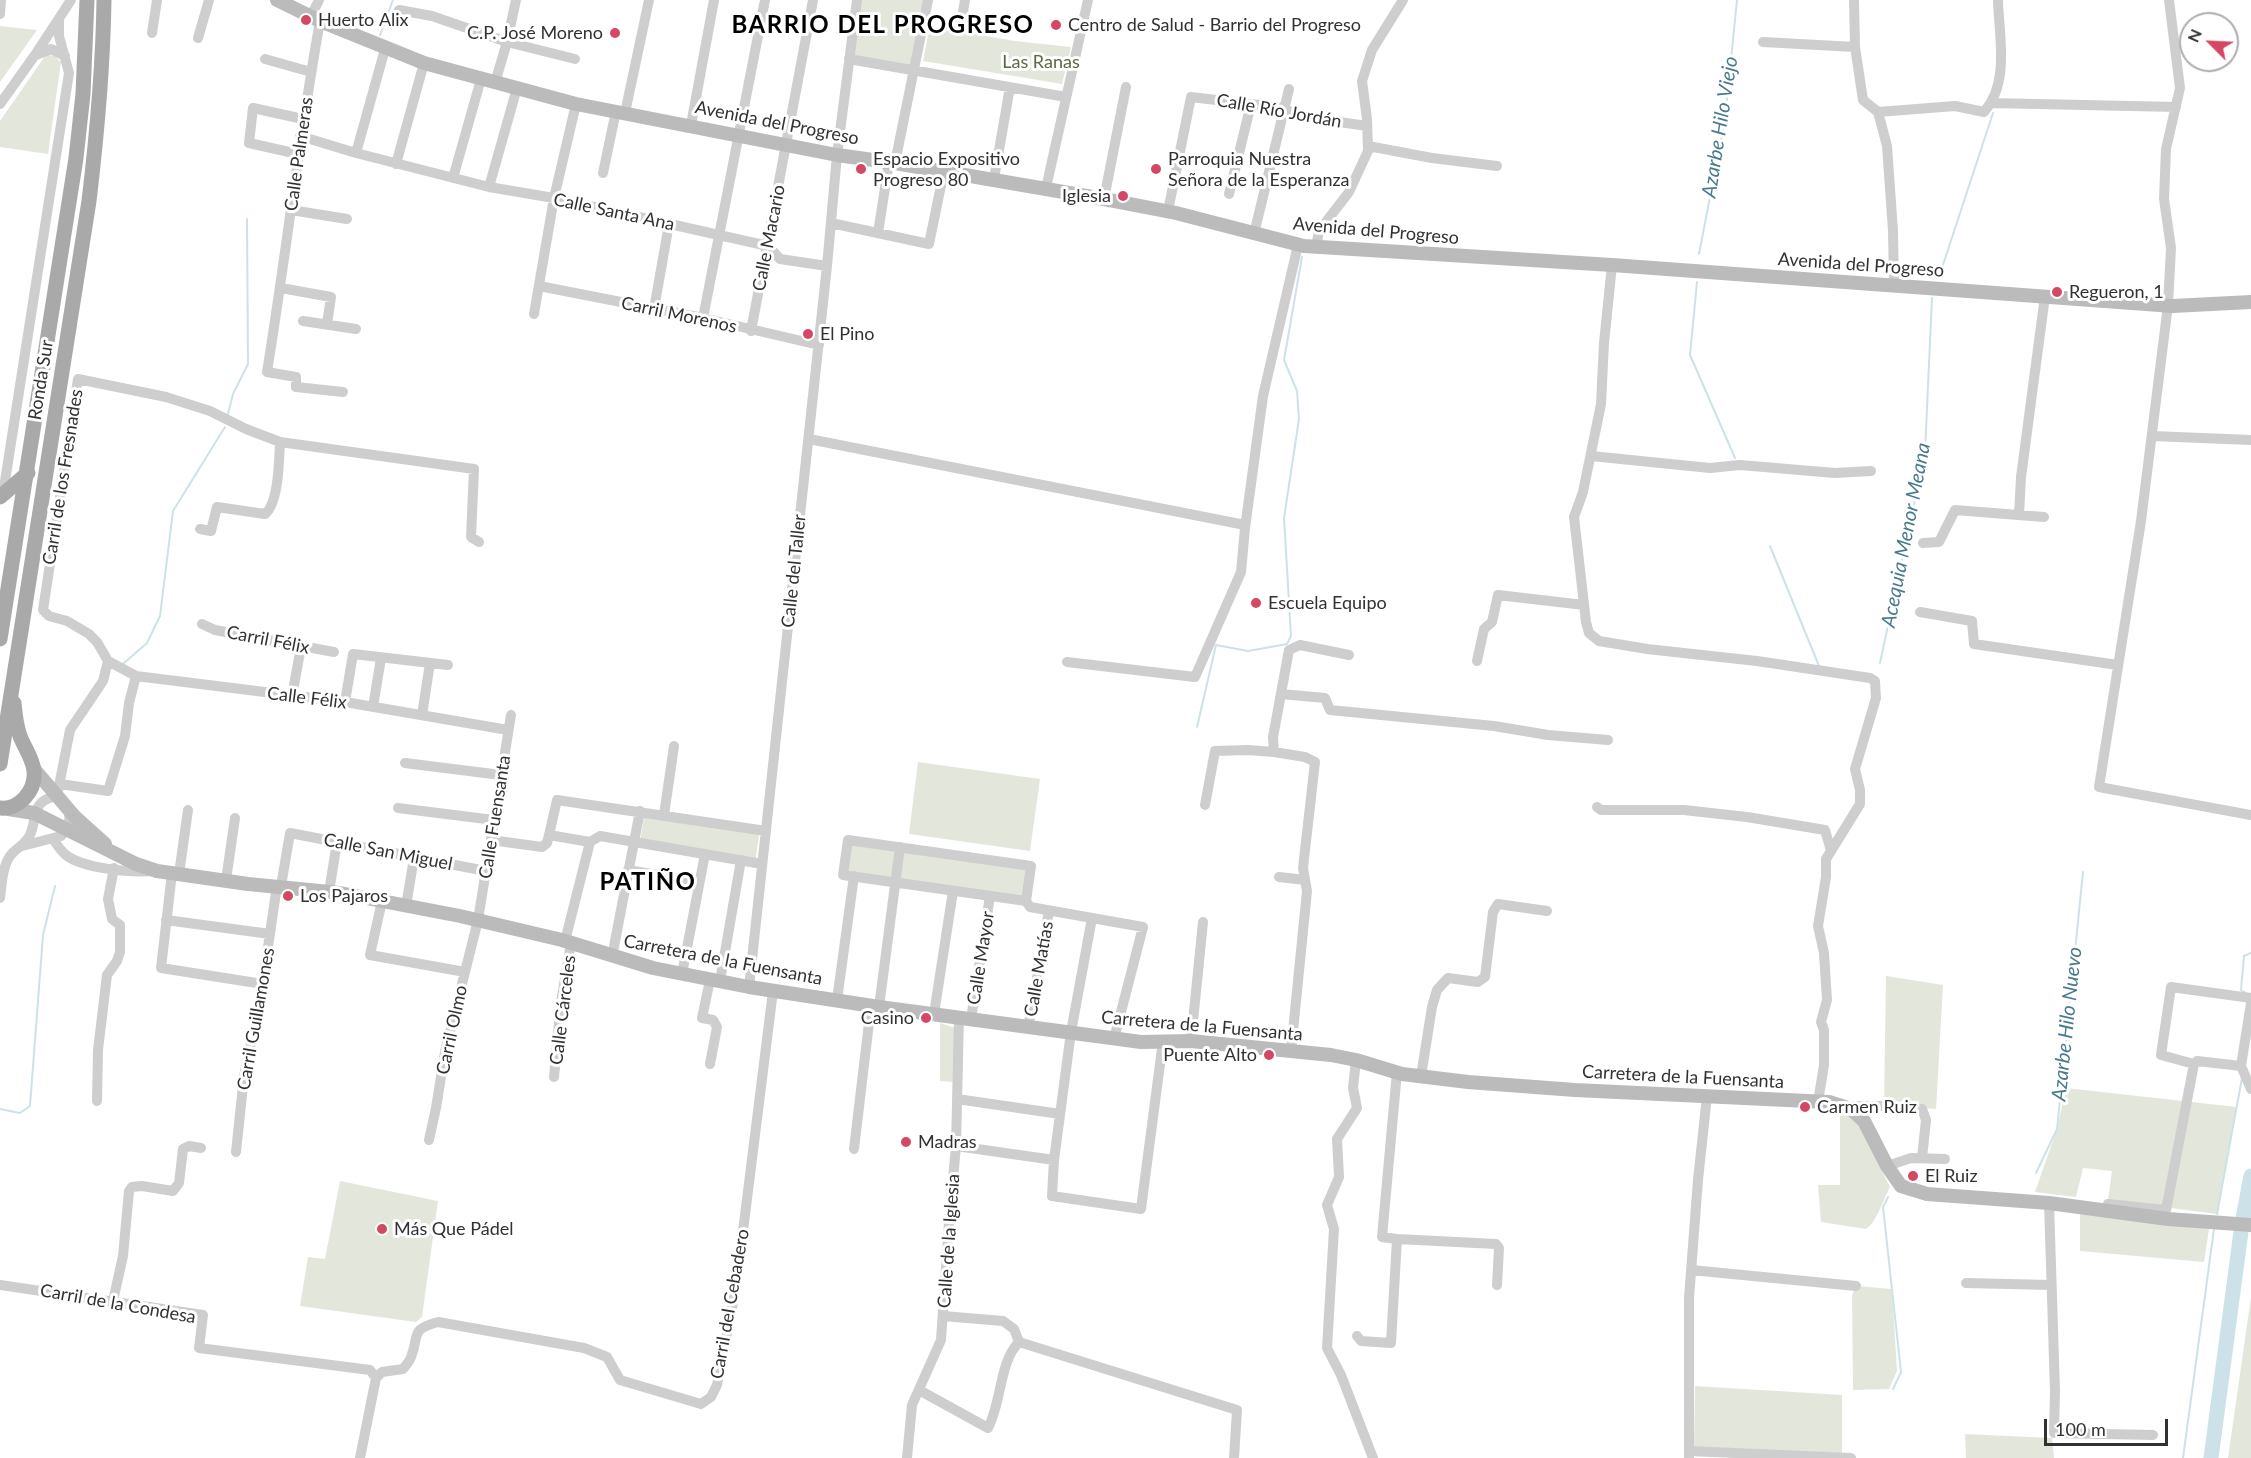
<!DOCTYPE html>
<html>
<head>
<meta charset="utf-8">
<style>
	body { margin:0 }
	#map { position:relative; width:2251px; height:1458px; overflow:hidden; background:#fff; font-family:Lato,sans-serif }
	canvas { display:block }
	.north { position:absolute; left:2179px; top:12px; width:60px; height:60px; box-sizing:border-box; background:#fff; border:2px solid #adadad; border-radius:50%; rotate:294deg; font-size:16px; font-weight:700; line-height:24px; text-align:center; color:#313131 }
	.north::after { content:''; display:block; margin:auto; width:21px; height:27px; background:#d44863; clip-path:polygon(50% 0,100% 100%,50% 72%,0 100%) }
	.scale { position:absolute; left:2044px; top:1419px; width:124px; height:27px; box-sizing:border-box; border:3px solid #313131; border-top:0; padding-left:8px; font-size:18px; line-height:21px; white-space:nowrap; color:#313131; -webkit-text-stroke:4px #fff; paint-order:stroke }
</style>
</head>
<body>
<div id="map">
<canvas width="2251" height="1458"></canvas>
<div class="north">N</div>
<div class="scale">100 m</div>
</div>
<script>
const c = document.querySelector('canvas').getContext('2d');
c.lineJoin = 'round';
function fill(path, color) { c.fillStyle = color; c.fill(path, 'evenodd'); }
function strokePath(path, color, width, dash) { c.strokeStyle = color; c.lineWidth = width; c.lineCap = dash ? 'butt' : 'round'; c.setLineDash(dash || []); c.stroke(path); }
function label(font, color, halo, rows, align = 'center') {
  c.font = font + ' Lato,sans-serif'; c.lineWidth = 6; c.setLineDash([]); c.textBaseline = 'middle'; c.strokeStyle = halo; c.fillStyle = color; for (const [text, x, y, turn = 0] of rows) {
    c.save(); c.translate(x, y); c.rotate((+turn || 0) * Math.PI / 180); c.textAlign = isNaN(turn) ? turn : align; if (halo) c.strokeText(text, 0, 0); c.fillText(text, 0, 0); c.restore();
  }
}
const green = new Path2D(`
	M857 0H928L915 69 849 59Z
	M0 26 37 30 0 82Z
	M930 26 1015 41 1071 47 1062 84 923 61Z
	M49 55 55 56 61 62 48 154 0 147V121L45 56Z
	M918 762 1040 779 1030 851 909 834Z
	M645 812 760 830 755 863 640 842Z
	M848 840 1031 866 1026 901 843 875Z
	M1886 976 1943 985 1936 1109 1884 1106Z
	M940 1023 955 1028 953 1082 940 1081Z
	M2066 1088 2237 1107 2217 1214 2108 1200 2112 1171 2083 1168 2076 1197 2035 1192 2057 1129Z
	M1840 1110 1856 1120 1890 1187C1883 1200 1877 1222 1866 1229L1821 1222 1818 1185H1840Z
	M340 1181 438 1201 422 1317 416 1322 300 1306 308 1257 325 1259Z
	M2080 1214 2209 1229 2204 1262 2080 1251Z
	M1856 1286 1892 1289 1897 1371 1889 1389 1853 1390 1852 1295Z
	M2251 1297V1458H2228Z
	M1695 1386 1842 1395V1453L1694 1447Z
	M1965 1434 2052 1438 2054 1458H1966Z`);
const stream = new Path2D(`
	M380 35 393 0
	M1699 254 1725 119 1737 0
	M1939 277 1993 113
	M1697 282 1690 355 1735 458
	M228 414 233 394 248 364 247 219
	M1770 546 1819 666
	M124 663 147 643 160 616 173 511 225 427
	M1880 663 1925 452 1932 298
	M1197 727 1216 645 1248 651 1287 644 1291 636 1284 518 1299 419 1297 391 1284 360 1302 257
	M2246 993 2241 990 2244 956 2251 953
	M0 1109 20 1113 30 1106 43 935 55 886
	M2036 1173 2057 1129 2083 872
	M1888 1197 1883 1207 1901 1372 1893 1389
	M2217 1214 2242 1078
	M2183 1458 2214 1229`);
const river = new Path2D(`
	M2211 1458 2242 1224 2251 1176`);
const street = new Path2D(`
	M1854 0 1855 47 1863 100 1878 112
	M2169 0 2180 88 2166 149 2164 199 2171 248 2168 305 2141 521 2099 787 2251 815
	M399 10 432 16 507 42 575 59
	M0 14 1 0
	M311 16 319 0
	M320 21C299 138 286 255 267 372L296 377V387L343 392
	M961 23 965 0
	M152 33 157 0
	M198 38 209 0
	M1763 42 1855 47
	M36 55 51 49 65 56
	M265 59 311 72
	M849 59 1066 97
	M495 83 507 42 516 0
	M1992 103 2176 107
	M0 104 35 55 71 0
	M625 113 649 0
	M691 125 714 0
	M300 136 356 153 489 187 554 198 768 246 780 259 827 266
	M1368 146 1432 158 1497 166
	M356 153 385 49
	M298 154 249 143 253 108 303 119
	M895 163 928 0
	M396 164 424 63
	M603 173 616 111
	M453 178 481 79
	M994 179 1010 87
	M489 187 517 88
	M1046 188 1088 0
	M1229 194 1251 104
	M1104 199 1126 87
	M291 210 347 219
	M1168 211 1191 97 1284 108 1298 116 1367 126
	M831 223 929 244 944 171
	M878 233 889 162
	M1254 234 1289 89
	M1316 247 1319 231 1349 192 1368 151 1367 119 1362 81 1372 50 1403 0
	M1612 265 1604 343 1601 404 1583 492 1574 517 1586 622 1589 633 1599 641 1647 649 1757 661 1870 678 1875 681 1876 698 1855 769 1860 790V804L1826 859V877L1818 926 1824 953 1827 1000 1821 1022 1824 1030V1065L1818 1102
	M1894 285 1893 231 1887 146 1878 112 1955 106 1984 112C2010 82 1999 37 1998 0
	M539 286 703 318 819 345
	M281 288 331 297 327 324
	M654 309 669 224
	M534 314 554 198 576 104
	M703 318 765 0
	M303 321 356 329
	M751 331 813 0
	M2152 436 2251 440
	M809 439 1245 525
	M1591 456 1710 468 1740 465 1835 473 1871 471
	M3 494 69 73 59 36V20
	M2019 515 2021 477 2045 296
	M200 529 211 531 217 507 265 514C279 503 279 459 280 442
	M1923 543 1939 542 1955 510 2044 517
	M1920 612 1972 621 1974 644 2118 665
	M202 624 215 630 334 652
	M108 661 136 676 345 702 508 730
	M1477 661 1484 629 1492 622 1498 595 1584 605
	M1067 662 1195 677 1241 572 1245 528 1263 396 1298 245
	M1281 694 1325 698 1330 710 1494 726 1548 735 1608 740
	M292 696 301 647
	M345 702 353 654 448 665
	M373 707 381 658
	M422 715 430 663
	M405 763 501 775
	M60 784 108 791 125 736 129 703 136 676
	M1205 805 1215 751 1248 750 1274 752
	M1597 807 1601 810H1684L1747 817 1825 830 1831 851
	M398 808 494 820
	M664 815 674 746
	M54 840C57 845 61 851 66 855 82 868 130 873 151 871
	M491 840 542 847 547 843 549 835
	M848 840 1031 866 1026 901 843 875Z
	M22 846 61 836C69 829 71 819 68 809
	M762 864 600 836 590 842 549 835 557 800 766 831
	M628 870 699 882
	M172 873 161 968 263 984
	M179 874 188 810
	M1279 877 1305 880
	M226 880 235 818
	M281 886 290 833 486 871
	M329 892 337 842
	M0 898C2 885 2 867 10 856 16 848 25 845 30 835 38 817 30 801 57 796L70 730 103 681 108 661 97 642 89 634 67 621 49 616 43 610 78 379 166 397 210 411 246 429 280 442 474 469 471 537 479 542
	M382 901 370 955 465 972
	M1026 901 1030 907 1143 927 1114 1039
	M406 906 414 858
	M1092 918 1071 1032 1054 1160 1052 1196 1141 1209 1163 1041
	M166 920 270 934
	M565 941 590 842
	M612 957 640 811
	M682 974 705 854
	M710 980 702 1018 713 1020 717 1027 710 1064
	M720 981 741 860
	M749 987 827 266 837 155 857 0
	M837 1000 854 876
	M879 1007 900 847
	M934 1014 953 891
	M971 1019 990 896
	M1028 1028 1049 911
	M1191 1041 1203 922
	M1291 1051 1307 891 1303 868 1315 762 1305 757 1274 752 1273 737 1289 650 1300 645 1349 655
	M1356 1060 1353 1088 1357 1108 1337 1139 1339 1177 1327 1205 1334 1229 1327 1348 1341 1375 1373 1458
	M2194 1064 2161 1055 2171 987 2251 998
	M2241 1066 2251 1003
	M1421 1076 1432 1007 1437 990 1448 978 1478 982 1485 977 1493 912 1498 904 1547 911
	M554 1077 561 1002 571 943
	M957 1099 1060 1114
	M97 1101 98 1050 107 975 117 961 120 952V925L112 919 108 899 114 868
	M1846 1106H1900L1922 1109 1926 1120 1922 1158
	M429 1140 436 1108 445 1052 478 920 511 715
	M956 1146 1054 1160
	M854 1149 871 1006
	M236 1152 244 1076 261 994 277 886
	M1887 1166 1911 1158 1945 1159
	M2049 1203 2055 1391 2054 1433 2153 1435
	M2106 1210 2108 1204 2166 1210 2194 1064 2197 1061 2241 1066 2251 1089
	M1397 1239 1496 1244 1499 1248 1497 1285
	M1691 1270 1856 1286
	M1966 1283 2051 1285
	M0 1285 203 1315 199 1348 370 1370 376 1378
	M113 1301 123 1256 129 1191 132 1187 142 1186 173 1191 179 1183 183 1149 189 1146 201 1148
	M943 1316 1003 1321 1014 1329 1019 1342
	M1357 1336 1361 1341 1391 1343 1397 1239 1382 1237 1397 1072
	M919 1390 988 1428C1002 1402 999 1362 1019 1342L1237 1410 1234 1458
	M1689 1451V1298L1698 1180 1707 1096
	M360 1458 376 1378 382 1372 403 1369C406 1365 410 1361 411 1357 420 1335 409 1330 438 1322L584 1348 607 1357 620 1380 701 1404 711 1397 717 1385 736 1287 773 991
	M907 1458 912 1405 941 1340 949 1223 956 1146 959 1017
	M1689 1458V1451L1851 1458`);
const secondary = new Path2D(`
	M277 0 320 21 424 63 576 104 837 155 895 163 1104 199 1176 213 1304 246 1612 265 2173 306 2251 302
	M34 769 75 817 105 844
	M8 809 34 813 136 864 157 871 248 884 340 893 460 916 562 940 653 968 749 987 879 1007 1141 1042 1191 1041 1331 1055 1356 1060 1402 1074 1468 1082 1575 1090 1829 1102 1851 1109 1864 1121 1887 1166 1901 1186 1927 1194 2049 1203 2168 1219 2251 1225`);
const primary = new Path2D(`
	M0 497 28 473
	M0 639 76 158 83 94 87 0
	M0 764 89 201C97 134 103 68 104 0
	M0 808C19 810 36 791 34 771 33 759 24 747 20 736 16 725 15 714 14 703`);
const markers = [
	[306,20,6,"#d44863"],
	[1056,25,6,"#d44863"],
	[615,33,6,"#d44863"],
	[861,169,6,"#d44863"],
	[1156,169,6,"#d44863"],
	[1123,196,6,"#d44863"],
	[2057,292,6,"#d44863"],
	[808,334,6,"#d44863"],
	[1256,603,6,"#d44863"],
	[288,896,6,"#d44863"],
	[926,1018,6,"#d44863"],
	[1269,1055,6,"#d44863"],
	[1805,1107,6,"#d44863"],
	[906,1142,6,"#d44863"],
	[1913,1176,6,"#d44863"],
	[382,1229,6,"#d44863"]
];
const poiNames = [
	["Huerto Alix",318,20],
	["Centro de Salud - Barrio del Progreso",1068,25],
	["C.P. José Moreno",603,33,"right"],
	["Espacio Expositivo",873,159],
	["Progreso 80",873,180],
	["Parroquia Nuestra",1168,159],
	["Señora de la Esperanza",1168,180],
	["Iglesia",1111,196,"right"],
	["Regueron, 1",2069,292],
	["El Pino",820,334],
	["Escuela Equipo",1268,603],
	["Los Pajaros",300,896],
	["Casino",914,1018,"right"],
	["Puente Alto",1257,1055,"right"],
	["Carmen Ruiz",1817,1107],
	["Madras",918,1142],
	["El Ruiz",1925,1176],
	["Más Que Pádel",394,1229]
];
const parkNames = [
	["Las Ranas",1041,62]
];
const streetNames = [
	["Calle Río Jordán",1279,111,10],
	["Avenida del Progreso",777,123,11],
	["Calle Palmeras",299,154,-82],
	["Calle Santa Ana",614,212,12],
	["Avenida del Progreso",1376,231,5],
	["Calle Macario",769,238,-79],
	["Avenida del Progreso",1861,265,4],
	["Carril Morenos",679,315,12],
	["Ronda Sur",41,380,-81],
	["Carril de los Fresnades",63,477,-81],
	["Calle del Taller",794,571,-84],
	["Carril Félix",268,640,11],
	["Calle Félix",307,698,7],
	["Calle Fuensanta",495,817,-81],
	["Calle San Miguel",388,852,11],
	["Calle Mayor",981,958,-81],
	["Carretera de la Fuensanta",723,960,11],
	["Calle Matías",1039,969,-80],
	["Calle Cárceles",563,1010,-83],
	["Carril Guillamones",256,1019,-80],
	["Carretera de la Fuensanta",1202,1026,5],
	["Carril Olmo",452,1030,-78],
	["Carretera de la Fuensanta",1683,1077,3],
	["Calle de la Iglesia",949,1241,-86],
	["Carril de la Condesa",118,1304,10],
	["Carril del Cebadero",730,1304,-80]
];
const waterNames = [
	["Azarbe Hilo Viejo",1720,127,-81],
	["Acequia Menor Meana",1906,535,-79],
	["Azarbe Hilo Nuevo",2067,1024,-84]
];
const districtNames = [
	["BARRIO DEL PROGRESO",883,25],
	["PATIÑO",648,882]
];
fill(green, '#e3e7db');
strokePath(stream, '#cde1e8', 2);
strokePath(river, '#cde1e8', 15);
strokePath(street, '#cecece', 10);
strokePath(secondary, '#bbb', 14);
strokePath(primary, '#a9a9a9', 15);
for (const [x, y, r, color] of markers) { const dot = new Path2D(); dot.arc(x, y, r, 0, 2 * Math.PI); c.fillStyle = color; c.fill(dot); strokePath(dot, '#fff', 2); }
label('18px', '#313131', '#fff', poiNames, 'left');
label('18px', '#596943', '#fff', parkNames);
label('18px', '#313131', '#fff', streetNames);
label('italic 20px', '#477a8c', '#fff', waterNames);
c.letterSpacing = '1.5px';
label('bold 24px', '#000', '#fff', districtNames);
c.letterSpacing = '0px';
</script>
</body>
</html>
